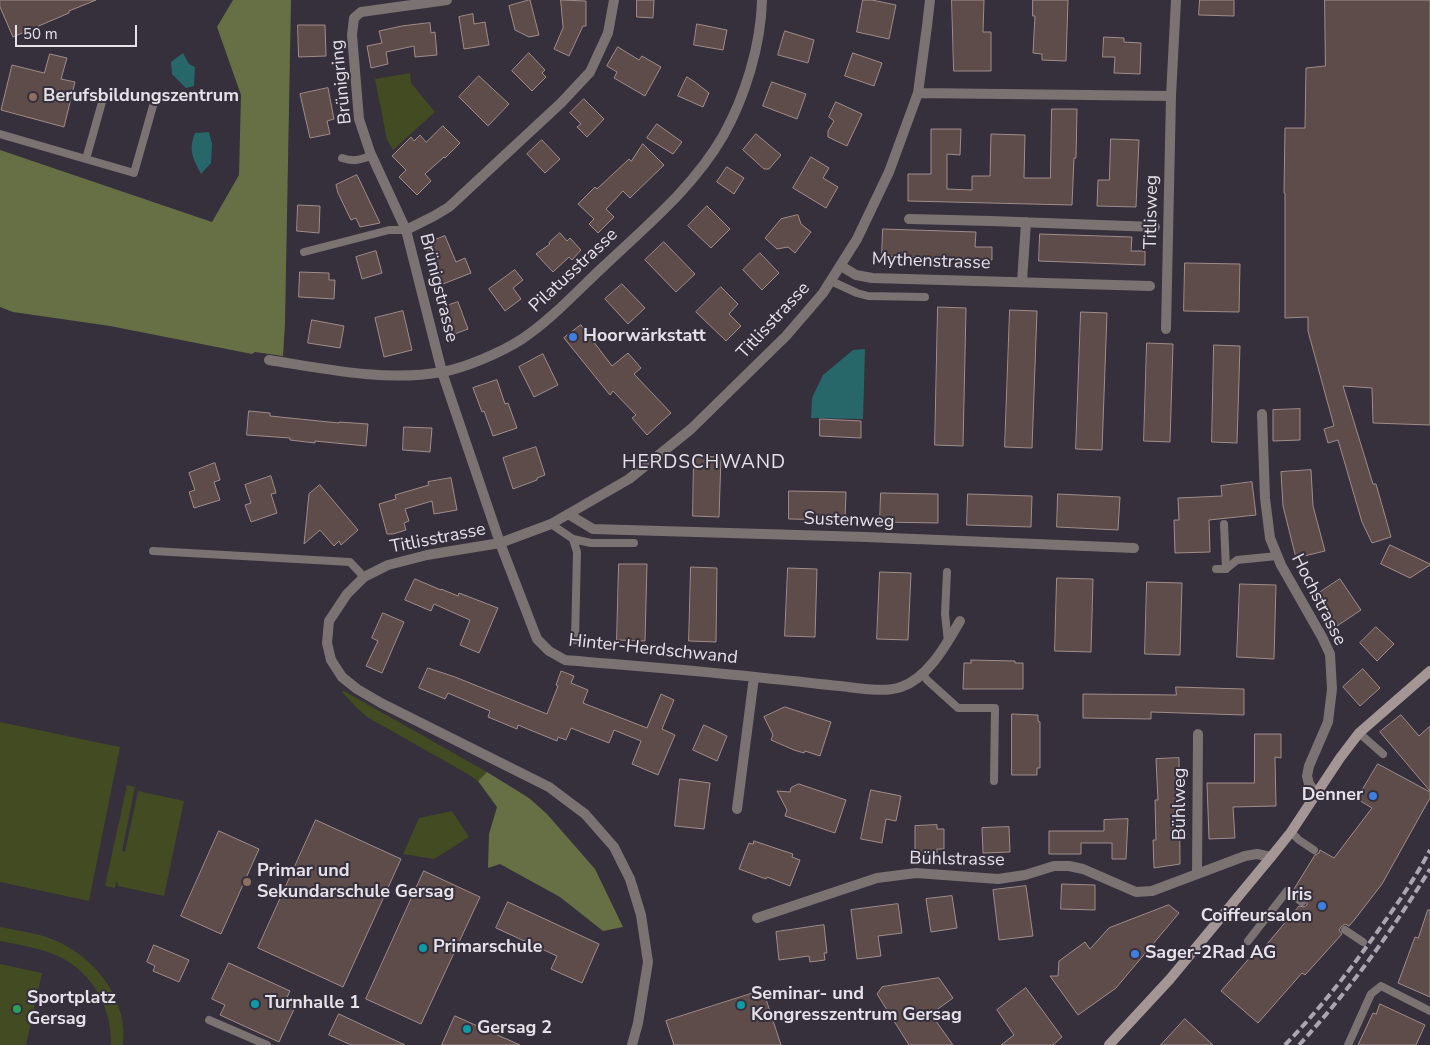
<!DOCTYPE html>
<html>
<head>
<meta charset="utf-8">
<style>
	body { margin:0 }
	#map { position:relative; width:1430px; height:1045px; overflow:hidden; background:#362f3c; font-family:"Nunito Sans",sans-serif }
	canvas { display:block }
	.scale { position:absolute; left:15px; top:25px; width:122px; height:22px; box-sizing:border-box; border:2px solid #e5e1e9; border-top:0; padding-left:6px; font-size:15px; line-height:18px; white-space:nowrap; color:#e5e1e9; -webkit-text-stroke:4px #362f3c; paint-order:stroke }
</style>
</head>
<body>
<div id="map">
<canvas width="1430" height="1045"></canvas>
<div class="scale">50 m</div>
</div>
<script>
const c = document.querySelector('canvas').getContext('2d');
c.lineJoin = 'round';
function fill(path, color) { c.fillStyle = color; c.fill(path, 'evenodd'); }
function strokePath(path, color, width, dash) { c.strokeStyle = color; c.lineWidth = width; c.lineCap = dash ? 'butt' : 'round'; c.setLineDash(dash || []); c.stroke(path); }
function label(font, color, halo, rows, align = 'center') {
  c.font = font + ' "Nunito Sans",sans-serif'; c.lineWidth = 4; c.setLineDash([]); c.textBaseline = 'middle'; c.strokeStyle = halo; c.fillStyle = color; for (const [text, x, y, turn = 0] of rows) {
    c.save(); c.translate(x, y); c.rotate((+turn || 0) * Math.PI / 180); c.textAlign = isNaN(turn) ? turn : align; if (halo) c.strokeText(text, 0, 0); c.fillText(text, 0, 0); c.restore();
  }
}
const green = new Path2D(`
	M410 73 411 83 435 112 393 150 387 140 375 79Z
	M344 691 487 772 478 781 466 773 367 717 357 708 342 692Z
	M0 722 120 747 89 901 0 882Z
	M127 785 135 787 122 851 125 852 138 791 184 801 164 896 118 886V883L116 882 115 888 105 886Z
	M452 811 469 837 434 859 403 854 419 818Z
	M0 927C15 930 31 932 46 937 90 951 129 996 123 1045H111C112 1009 93 973 60 957 41 948 20 945 0 941Z
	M0 964 42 973 26 1045H0Z`);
const forest = new Path2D(`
	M233 0H291L285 323 283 356 255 352 252 354 110 326 13 312 0 307V150L212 222 239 175 241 95 217 27Z
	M487 772 529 798 547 814 595 869 623 927 603 931 560 897 500 864 488 868 489 834 497 807 478 781Z`);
const water = new Path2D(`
	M183 53 189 64 195 67 194 86 186 88 172 74 171 62Z
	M209 132 212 144 211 163 201 174C193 158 188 151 195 133Z
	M865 349 863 419 811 418 812 398 823 375 853 350Z`);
const building = new Path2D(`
	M0 0H96L69 11V13L13 37 0 7Z
	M530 0 539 35 529 37 515 30 509 6Z
	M561 0 586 1V26H583L569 56 554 49 563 28Z
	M637 0H654L653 18 637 17Z
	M863 0H872L896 5 889 39 857 32Z
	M952 0H984L983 32H991V71H954Z
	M1033 0H1068L1066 61 1042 60V54L1033 53 1035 16H1033Z
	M1200 0H1234V16L1199 15Z
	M1325 0H1430V425L1373 423 1372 388 1343 386 1373 484H1376L1391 537 1372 543 1362 522 1338 440 1328 443 1324 429 1334 426 1308 331V317L1285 318V193H1284L1285 128H1305L1306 68 1325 66Z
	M473 14 474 24 485 22 489 45 464 49 459 17Z
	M430 23 431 33 435 32 437 55 415 57 414 46 386 52 388 64 371 68 367 46 382 43 379 31 402 26Z
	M697 24 727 30 723 50 694 45Z
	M298 25H325L326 56 299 57Z
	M785 31 814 40 808 63 778 55Z
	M1104 37 1124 38V42L1141 43 1140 74 1114 73 1115 57H1103Z
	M618 47 639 60 642 56 661 67 645 96 614 78 617 72 607 66Z
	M529 53 545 70 542 73 546 77 532 91 512 71Z
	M853 53 882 63 874 86 845 76Z
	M50 54 67 58 61 79 75 82 64 127 1 110 12 65 44 73Z
	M479 76 509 104 488 126 459 97Z
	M687 77 695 82 709 93 703 107 678 96Z
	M772 82 806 94 797 119 763 106Z
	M328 88 334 119 327 121 330 134 310 138 300 94Z
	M584 99 604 119 587 137 577 127 581 124 570 113Z
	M836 102 862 114 847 146 828 137V131L834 121 829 117Z
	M1052 109H1077L1076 158H1074L1072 205 908 201V174H931V129H961L960 155 947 154V189L972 190V176H990L991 134 1025 135 1024 178H1050Z
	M657 124 682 142 673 154 647 138Z
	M443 126 460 143 445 158 444 157 425 174 431 181 417 195 399 177 406 170 392 156 411 137 414 141 420 135 426 142Z
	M756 134 781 155 769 169H764L743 150Z
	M1111 139 1139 140 1136 207 1097 206 1098 180H1109Z
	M542 140 560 159 545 173 527 154Z
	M643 144 664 165 630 198 623 191 606 209 614 217 598 233 589 224 594 219 578 204 595 187 597 189 629 159 631 161Z
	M811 157 829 168 823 178 838 187 826 208 793 188Z
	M727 167 744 178 734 194 717 182Z
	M357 175 380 223 360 227 356 218 351 220 338 193 336 185Z
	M298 205 320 206 319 233 297 231Z
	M707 206 730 229 711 248 688 226Z
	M798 215 801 224 811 232 795 253 788 247 777 249 765 238 781 219Z
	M883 229 976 232 975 247H992V260L882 256Z
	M560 233 567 241 570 238 581 250 572 260 569 257 553 272 536 254 550 244 549 243Z
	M1040 234 1132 237 1131 251H1145V265L1039 261Z
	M445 236 456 262 465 258 471 273 443 284 437 270H436L425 244Z
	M664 242 695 274 676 292 645 260Z
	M376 251 382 273 362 279 356 257Z
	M760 253 779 273 762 290 743 270Z
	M1185 263 1240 264 1239 312 1184 311Z
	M515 270 523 280 513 288 521 299 505 311 489 289Z
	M300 272 329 273V280H335L334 299 299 297Z
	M622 284 645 308 628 324 605 299Z
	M721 287 738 304 729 314 741 326 726 341 696 312Z
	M458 302 468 329 449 336 440 308Z
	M938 307 966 308 963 446 935 445Z
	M1010 310 1037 311 1032 448 1005 447Z
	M403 311 412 350 384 357 375 318Z
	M1081 312 1107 313 1102 450 1076 449Z
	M312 320 344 326 340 348 308 343Z
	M581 325 612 366 628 353 641 368 634 374 671 413 647 435 632 418 636 415 613 391 610 395 564 338Z
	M1147 343 1173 344 1170 442 1144 441Z
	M1214 345 1240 346 1237 443 1212 442Z
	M543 354 558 385 534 397 519 367Z
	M497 380 505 404 508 403 517 428 493 436 484 411 482 412 473 388Z
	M1300 409V440L1273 441V410Z
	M249 411 270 413V416L339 423V422L368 424 366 446 315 441V443L290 440V438L247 435Z
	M820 419 861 421V438L820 436Z
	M404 427 432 428 430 452 403 450Z
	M536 447 545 475 537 478V480L513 489 503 458Z
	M694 456 721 457 719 517 693 516Z
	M215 463 220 480 214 482 220 500 194 508 189 492 195 490 189 473Z
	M1311 470 1313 506 1325 551 1296 558 1283 506 1281 472Z
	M271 476 276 493 271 494 277 513 251 522 245 505 251 503 245 485Z
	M451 478 457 510 434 514 432 501 405 509 409 521 404 523 406 530 393 534H387L379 504 396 499 395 495 429 485 428 482Z
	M1252 482 1256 515 1209 520 1210 552 1175 553 1174 520H1179L1178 498 1222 496 1221 486Z
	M320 485 358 530 341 545 339 541 334 546 320 530 304 544 309 494Z
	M789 491 846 492 845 520 789 519Z
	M881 493 938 494V523L880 522Z
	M968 494 1032 496 1031 527 967 525Z
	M1058 494 1120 497 1118 530 1057 527Z
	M1390 545 1430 564V565L1410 578 1381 564Z
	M619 564H647L645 641 617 640Z
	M691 567 717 568 716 642 689 641Z
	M788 568 817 569 815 637 785 636Z
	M880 572 911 573 908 640 877 639Z
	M1057 578 1093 579 1091 652 1055 651Z
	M415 579 441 590V589L458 596 459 593 498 608 479 653 460 645 470 620 434 604 431 611 405 600Z
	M1340 579 1361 610 1337 626 1316 595Z
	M1147 582 1182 583 1180 655 1145 654Z
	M1240 584 1276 585 1274 659 1237 657Z
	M383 613 404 622 382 673 366 666 378 641 372 638Z
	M1376 627 1394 644 1377 661 1360 643Z
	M971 660 1015 661V663H1023V689H963L964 663H971Z
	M428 668 455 677 547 714 558 686 556 685 561 671 574 676 571 683 588 690 583 703 647 728 661 694 674 700 662 729 675 735 658 775 632 764 641 741 614 730 609 743 571 728 566 740 558 737 557 741 518 725 517 729 488 717 490 711 448 693 445 699 419 688Z
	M1363 669 1380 688 1360 706 1343 687Z
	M1176 687 1244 689V715L1151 712V719L1083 718V694L1176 695Z
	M785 707 831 722 820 756 805 751 804 753 794 750 771 740 773 735 764 717Z
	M1012 714 1038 715V721L1040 722V768H1037V775H1012Z
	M1401 715 1419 736 1430 726V791L1380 732Z
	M704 725 727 736 717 761 693 750Z
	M1255 734H1281V758L1275 757 1276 806 1233 807 1235 838 1209 839 1207 783H1254Z
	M1179 758 1180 864 1154 868 1153 840H1156L1155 800H1158L1156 759Z
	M1378 764 1430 792V798L1382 884 1355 919 1349 926 1345 924 1341 927 1339 930 1342 934 1305 975 1302 973 1258 1023 1221 991 1259 947 1262 950 1299 906 1304 907 1307 905V900L1306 898 1294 889 1315 855 1319 853 1320 850 1334 858 1372 808 1357 799Z
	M680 779 710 783 704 829 675 826Z
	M799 784 846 800 835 833 785 816 787 810 777 791 790 792 791 788Z
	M871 790 901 796 896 821 886 819 882 843 861 839Z
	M1128 819 1126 859H1112V843H1081V854H1049V831H1104V820Z
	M316 820 401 859 343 987 258 948Z
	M937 825V829H944V849H937V853H915V826Z
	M1009 827 1010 852 983 853 982 828Z
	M219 831 259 849 221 934 181 916Z
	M754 841 793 854 792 857 800 860 790 886 767 877 766 879 739 869 749 843 753 844Z
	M424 871 480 897 421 1024 366 999Z
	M1062 884 1095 885V910L1061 909Z
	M1026 886 1033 936 999 940 993 890Z
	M952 896 957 928 931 932 926 899Z
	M508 902 599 944 582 983 551 969 557 956 496 928Z
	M898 904 902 933 878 936 881 956 857 959 851 910Z
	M1169 905 1179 913 1116 988 1078 1015 1050 976H1058L1059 961 1085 942 1090 949 1109 928Z
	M1428 910H1430V997L1398 983 1415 937 1418 938Z
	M824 925 827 953H824L825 960 810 962 809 956 779 960 776 932Z
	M154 945 189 960 179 982 153 971 155 966 147 962Z
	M229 963 290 991 285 1002 295 1007 279 1042 220 1015 225 1005 212 999Z
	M939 978 953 998 931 1014 953 1045H909L877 994 882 987Z
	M1026 988 1062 1037 1053 1045H1001L1014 1035 997 1010Z
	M763 990 781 1045H674L666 1021Z
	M1380 1004 1425 1025 1416 1045H1358L1373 1013 1376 1014Z
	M339 1014 405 1045H351L329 1035Z
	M455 1016 520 1045H442Z
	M1185 1019 1213 1045H1161Z`);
const lane = new Path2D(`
	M0 134 134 173 153 106
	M342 158C354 162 359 160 371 156
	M86 159 104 95
	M304 252 389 230H406
	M831 281 857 293 868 296 925 297
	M551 524 573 539 591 543H634
	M1224 524 1226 569
	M573 539 577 552 575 640
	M153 551 350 562 364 577
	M1216 569H1226L1237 560 1277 556
	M947 572 945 614 948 642
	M922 673 927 680 958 708H995L994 781
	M1359 733 1383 754
	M1291 832 1299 840 1314 850
	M1345 930 1363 942
	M1248 941 1287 891 1302 902
	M209 1020 267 1045
	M1348 1045 1371 994 1381 986 1430 1011`);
const street = new Path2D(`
	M614 0 608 33 590 72 561 103 449 207 434 216 406 230 442 372 500 543 537 639 549 651 565 660C634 666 704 671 773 679 795 681 818 684 840 686 858 688 884 693 901 687 928 678 946 645 960 621
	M918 93 1171 96
	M909 219 991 221 1155 227
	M406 230 370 152 359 119 352 35 354 18 361 12 447 0
	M841 266 856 275 872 278 1150 286
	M1022 282 1026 222
	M1166 329 1171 96 1176 0
	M269 360C326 369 385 382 442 372 465 368 502 352 522 339 552 319 577 291 603 267 646 226 693 188 723 136 745 97 761 45 762 0
	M1262 414 1265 498 1270 538 1281 565 1322 637 1330 654 1332 689 1328 722 1309 766 1307 776 1309 784 1317 794
	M568 514 593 529 866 537 1134 548
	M737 809 754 677
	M1197 874 1198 734
	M757 918 877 878 916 873 998 879 1025 875 1054 866H1069L1083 869 1136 892 1152 891 1245 856 1257 854 1271 857
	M632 1045 638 1023 648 962 641 915 630 879 614 847 585 814 549 787 381 703 357 689 342 677 331 660 327 643 329 621 347 594 364 577 388 565 427 555 500 543 551 524 629 479 691 429 786 336 823 293 857 239 889 172 918 93 927 26 930 0`);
const secondary = new Path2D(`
	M1109 1045 1170 979 1271 857 1291 832 1340 758 1359 733 1430 671`);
const rail = new Path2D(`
	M1285 1045C1320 1009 1351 969 1380 928 1398 903 1416 877 1430 850
	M1299 1045C1349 991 1392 931 1430 869`);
const markers = [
	[33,97,5,"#8d6e63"],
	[573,337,5,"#3f7fe0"],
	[1373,796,5,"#3f7fe0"],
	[247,882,5,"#8d6e63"],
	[1322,906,5,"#3f7fe0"],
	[423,948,5,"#0f9aa8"],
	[1135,954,5,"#3f7fe0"],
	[255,1004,5,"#0f9aa8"],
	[741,1005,5,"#0f9aa8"],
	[17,1009,5,"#2e9e5b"],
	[467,1029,5,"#0f9aa8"]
];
const streetNames = [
	["Brünigring",342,82,-96],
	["Titlisweg",1152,212,-89],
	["Mythenstrasse",931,262,2],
	["Pilatusstrasse",574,271,-43],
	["Brünigstrasse",438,288,76],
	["Titlisstrasse",774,321,-47],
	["Sustenweg",849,521,2],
	["Titlisstrasse",438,539,-11],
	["Hochstrasse",1318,600,63],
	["Hinter-Herdschwand",653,650,6],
	["Bühlweg",1181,804,-90],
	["Bühlstrasse",957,860,1]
];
const poiNames = [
	["Berufsbildungszentrum",43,97],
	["Hoorwärkstatt",583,337],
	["Denner",1363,796,"right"],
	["Primar und",257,872],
	["Sekundarschule Gersag",257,893],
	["Iris",1312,896,"right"],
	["Coiffeursalon",1312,917,"right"],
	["Primarschule",433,948],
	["Sager-2Rad AG",1145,954],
	["Seminar- und",751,995],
	["Kongresszentrum Gersag",751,1016],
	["Sportplatz",27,999],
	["Gersag",27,1020],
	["Turnhalle 1",265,1004],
	["Gersag 2",477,1029]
];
const neighbourhoodNames = [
	["HERDSCHWAND",704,463]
];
fill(green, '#434b22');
fill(forest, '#677045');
fill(water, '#286769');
fill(building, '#5d4c4a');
strokePath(building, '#a08d8a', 1);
strokePath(lane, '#7b7272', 8);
strokePath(street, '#7b7272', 10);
strokePath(secondary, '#a49695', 10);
strokePath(rail, '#aaa5af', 4, [8, 4]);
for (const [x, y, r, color] of markers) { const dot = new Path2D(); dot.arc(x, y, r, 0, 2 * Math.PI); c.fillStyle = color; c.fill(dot); strokePath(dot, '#362f3c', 2); }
label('18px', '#e5e1e9', '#362f3c', streetNames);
label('bold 18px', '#e5e1e9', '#362f3c', poiNames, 'left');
c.letterSpacing = '1px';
label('19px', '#e5e1e9', '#362f3c', neighbourhoodNames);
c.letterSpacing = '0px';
</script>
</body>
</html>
